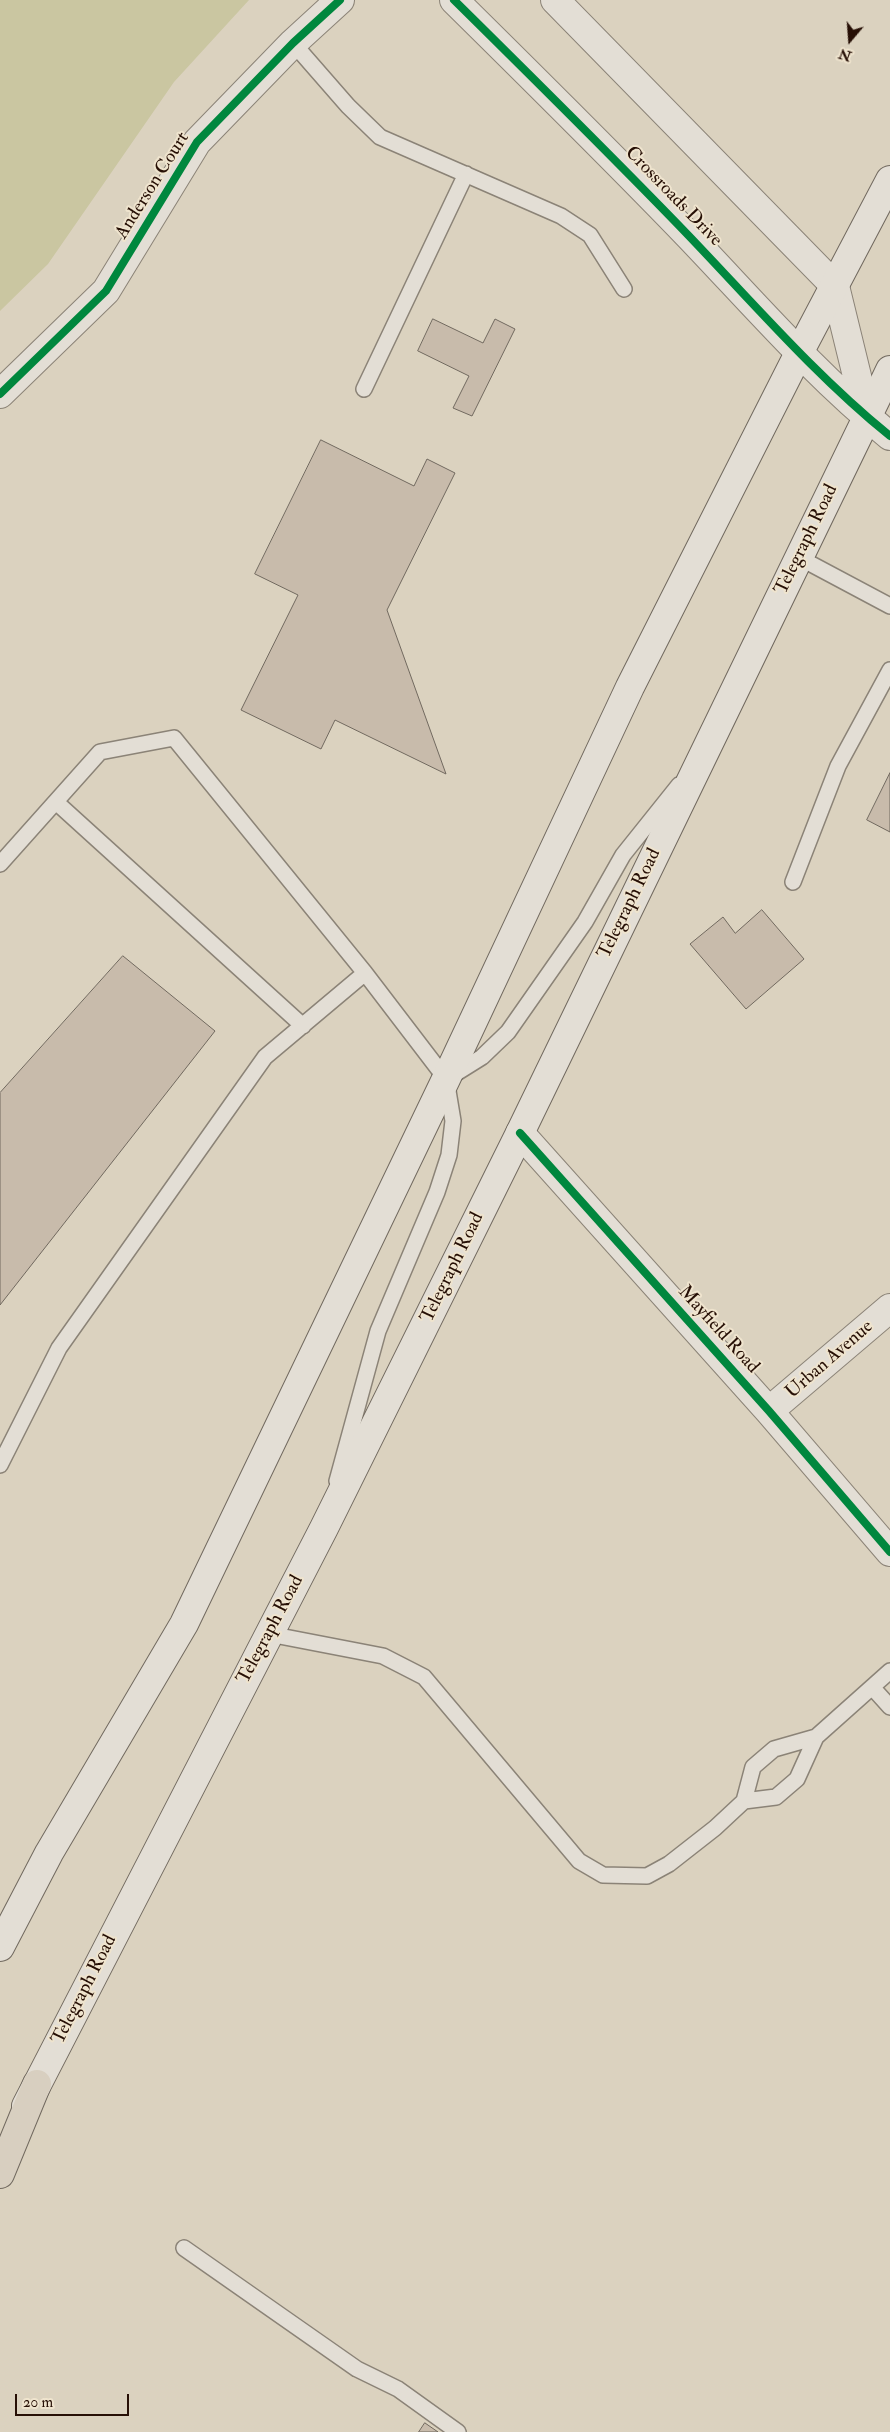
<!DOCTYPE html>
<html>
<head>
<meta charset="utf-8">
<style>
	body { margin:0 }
	#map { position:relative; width:890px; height:2432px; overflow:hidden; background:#dbd2bf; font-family:"IM FELL Double Pica",serif }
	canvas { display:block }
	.north { position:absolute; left:825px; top:15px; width:50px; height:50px; -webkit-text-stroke:4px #efe4ce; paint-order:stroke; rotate:198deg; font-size:14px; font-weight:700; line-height:20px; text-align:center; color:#260f05 }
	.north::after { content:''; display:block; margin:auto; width:18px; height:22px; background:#260f05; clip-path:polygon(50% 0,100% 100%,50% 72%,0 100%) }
	.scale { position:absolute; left:15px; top:2394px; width:114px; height:22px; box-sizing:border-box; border:2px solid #260f05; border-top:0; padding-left:6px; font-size:15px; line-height:18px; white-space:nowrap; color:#260f05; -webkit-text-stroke:4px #efe4ce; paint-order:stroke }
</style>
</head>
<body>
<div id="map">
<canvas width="890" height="2432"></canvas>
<div class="north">N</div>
<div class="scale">20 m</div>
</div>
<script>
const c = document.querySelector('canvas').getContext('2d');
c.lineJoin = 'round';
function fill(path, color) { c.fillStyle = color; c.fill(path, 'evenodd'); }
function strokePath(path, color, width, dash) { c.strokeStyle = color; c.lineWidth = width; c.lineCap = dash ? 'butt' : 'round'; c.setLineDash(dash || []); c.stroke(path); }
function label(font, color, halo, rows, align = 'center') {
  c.font = font + ' "IM FELL Double Pica",serif'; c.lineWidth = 4; c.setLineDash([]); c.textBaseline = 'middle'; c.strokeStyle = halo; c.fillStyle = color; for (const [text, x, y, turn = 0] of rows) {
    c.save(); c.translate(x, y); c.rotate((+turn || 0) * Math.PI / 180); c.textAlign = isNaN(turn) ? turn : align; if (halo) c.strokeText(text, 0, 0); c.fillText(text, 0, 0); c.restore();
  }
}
const green = new Path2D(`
	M0 0H249L174 82 48 264 0 311Z`);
const building = new Path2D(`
	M433 319 483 343 495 319 515 329 472 416 453 408 469 376 418 351Z
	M321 440 414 486 427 459 455 473 387 610 446 774 335 720 321 749 241 710 298 595 255 574Z
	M890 773V832L867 820Z
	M762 910 804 959 746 1009 690 944 723 917 735 933Z
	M123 956 215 1031 0 1305V1093Z
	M425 2423 438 2432H419Z`);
const lane = new Path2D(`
	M293 43 348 106 380 137 561 216 590 235 624 289
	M364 389 466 174
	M798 557 890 606
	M56 802 303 1026
	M0 864 100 752 174 738 365 973 446 1079 453 1121 449 1155 437 1192 378 1331 337 1481
	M793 882 838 766 890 670
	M450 1077 482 1057 508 1032 585 922 623 855 679 785
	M0 1465 59 1348 265 1057 365 973
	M269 1634 383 1656 424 1677 579 1861 603 1875 647 1876 669 1864 715 1828 744 1801
	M872 1687 890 1707
	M816 1737 774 1749 753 1767 744 1801 776 1797 797 1779 816 1737 890 1671
	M184 2248 357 2369 398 2389 458 2432`);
const street = new Path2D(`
	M454 0C533 78 612 156 689 236 754 304 817 377 890 436
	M555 0 835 286 867 417
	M0 394 106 291 197 142 293 43 340 0
	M520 1133 769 1411 890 1552
	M769 1411 890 1308`);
const secondary = new Path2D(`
	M0 1947 49 1853 184 1624 446 1079 630 687 800 351 890 180
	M26 2106 324 1528 520 1133 890 370`);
const highway = new Path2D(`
	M0 2174 37 2084`);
const cycleway = new Path2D(`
	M454 0C533 78 612 156 689 236 754 304 817 377 890 436
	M0 394 106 291 197 142 293 43 340 0
	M520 1133 769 1411 890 1552`);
const streetNames = [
	["Anderson Court",153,186,-58],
	["Crossroads Drive",673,197,46],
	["Telegraph Road",807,540,-64],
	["Telegraph Road",630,904,-64],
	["Telegraph Road",453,1268,-64],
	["Mayfield Road",718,1330,48],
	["Urban Avenue",830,1360,-41],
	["Telegraph Road",271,1630,-62],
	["Telegraph Road",85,1990,-63]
];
fill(green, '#cac6a1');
fill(building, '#c8bbab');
strokePath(building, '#71695f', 1);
strokePath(lane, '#8b8377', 18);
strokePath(street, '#8b8377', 30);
strokePath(secondary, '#71695f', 30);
strokePath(highway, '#71695f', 30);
strokePath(lane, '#e3ded5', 15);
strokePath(street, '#e3ded5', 28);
strokePath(secondary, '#e3ded5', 28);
strokePath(highway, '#d8cfc0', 28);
strokePath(cycleway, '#00873e', 8);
label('19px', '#260f05', '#efe4ce', streetNames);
</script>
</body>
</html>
